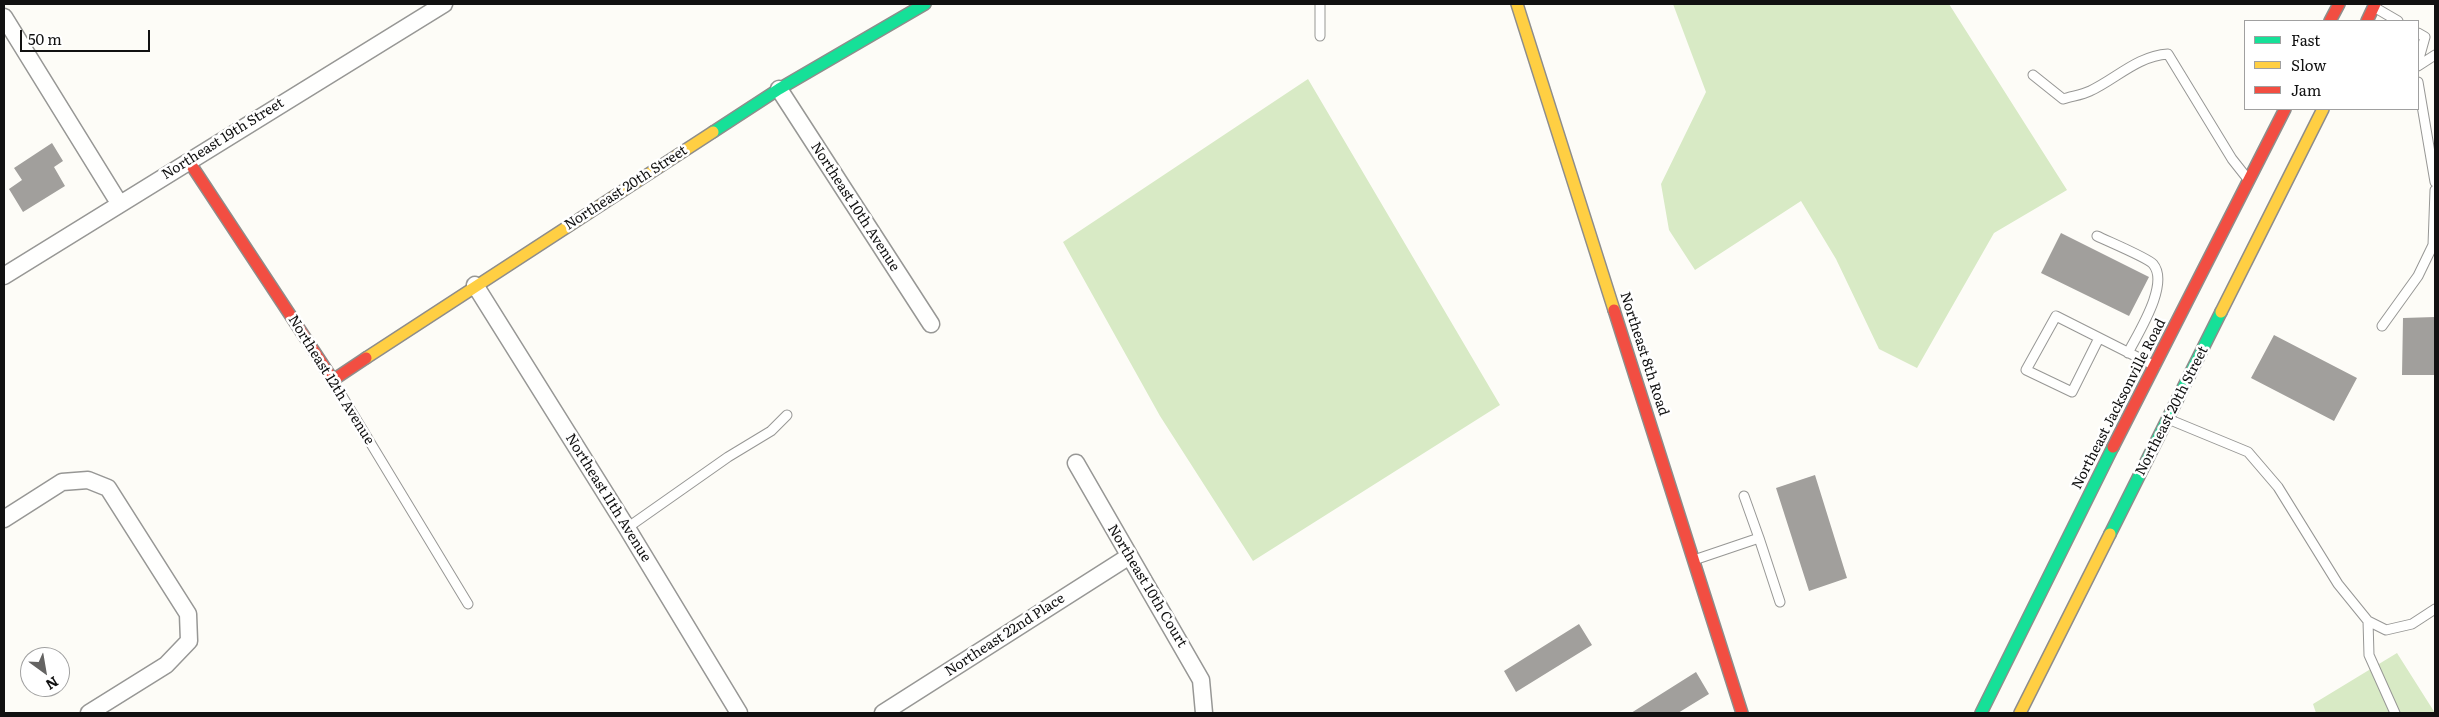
<!DOCTYPE html>
<html>
<head>
<meta charset="utf-8">
<style>
	body { margin:0 }
	#map { position:relative; width:2439px; height:717px; overflow:hidden; background:#fdfcf7; font-family:Literata,serif }
	canvas { display:block }
	.frame { position:absolute; inset:0; border:5px solid #111; pointer-events:none }
	.legend { position:absolute; left:2244px; top:20px; width:175px; height:90px; box-sizing:border-box; background:#fff; border:1px solid #a0a0a0; margin:0; padding:6px 9px; list-style:none; font-size:15px; color:#111 }
	.legend li { display:flex; align-items:center; gap:10px; height:25px }
	.legend b { width:25px; border:1px solid #a0a0a0 }
	.north { position:absolute; left:20px; top:647px; width:50px; height:50px; box-sizing:border-box; background:#fff; border:1px solid #a0a0a0; border-radius:50%; rotate:148deg; font-size:14px; font-weight:700; line-height:20px; text-align:center; color:#111 }
	.north::after { content:''; display:block; margin:auto; width:18px; height:22px; background:#646362; clip-path:polygon(50% 0,100% 100%,50% 72%,0 100%) }
	.scale { position:absolute; left:20px; top:30px; width:130px; height:22px; box-sizing:border-box; border:2px solid #111; border-top:0; padding-left:6px; font-size:15px; line-height:18px; white-space:nowrap; color:#111; -webkit-text-stroke:4px #fff; paint-order:stroke }
</style>
</head>
<body>
<div id="map">
<canvas width="2439" height="717"></canvas>
<div class="frame"></div>
<ul class="legend">
<li><b style="height:6px;background:#16e098"></b>Fast</li>
<li><b style="height:6px;background:#ffcf43"></b>Slow</li>
<li><b style="height:6px;background:#f24e42"></b>Jam</li>
</ul>
<div class="north">N</div>
<div class="scale">50 m</div>
</div>
<script>
const c = document.querySelector('canvas').getContext('2d');
c.lineJoin = 'round';
function fill(path, color) { c.fillStyle = color; c.fill(path, 'evenodd'); }
function strokePath(path, color, width, dash) { c.strokeStyle = color; c.lineWidth = width; c.lineCap = dash ? 'butt' : 'round'; c.setLineDash(dash || []); c.stroke(path); }
function label(font, color, halo, rows, align = 'center') {
  c.font = font + ' Literata,serif'; c.lineWidth = 5; c.setLineDash([]); c.textBaseline = 'middle'; c.strokeStyle = halo; c.fillStyle = color; for (const [text, x, y, turn = 0] of rows) {
    c.save(); c.translate(x, y); c.rotate((+turn || 0) * Math.PI / 180); c.textAlign = isNaN(turn) ? turn : align; if (halo) c.strokeText(text, 0, 0); c.fillText(text, 0, 0); c.restore();
  }
}
const forest = new Path2D(`
	M1673 4H1949L2067 190 1994 233 1917 368 1879 349 1836 259 1801 201 1695 270 1669 230 1661 184 1706 92Z
	M1308 79 1500 405 1253 561 1160 416 1063 242Z
	M2397 653 2435 713H2316L2313 704Z`);
const building = new Path2D(`
	M52 143 63 161 54 167 65 186 23 212 9 189 22 180 14 168Z
	M2061 233 2149 277 2129 316 2041 273Z
	M2435 317V375H2402L2403 318Z
	M2274 335 2357 378 2334 421 2251 378Z
	M1815 475 1847 578 1809 591 1776 488Z
	M1579 624 1592 645 1516 692 1504 671Z
	M1696 672 1709 694 1678 713H1631Z`);
const lane = new Path2D(`
	M1320 4V36
	M2374 7 2398 21
	M2418 33 2425 37 2418 62
	M2418 66 2435 55
	M2033 75 2063 99C2072 96 2082 95 2090 91 2116 79 2137 56 2168 54L2232 159 2247 178
	M2418 82 2435 182
	M2097 236C2107 241 2148 258 2153 264 2170 284 2138 333 2128 353
	M2382 326 2418 276 2433 245 2435 190
	M2099 338 2072 392 2026 370 2056 316 2155 366
	M333 381 468 604
	M2168 419 2248 452 2278 487 2338 584 2368 621 2386 630 2412 624 2435 609
	M1744 496 1759 538
	M627 528 728 457 771 431 787 415
	M1694 560 1759 538 1780 602
	M2368 621 2369 655 2395 713`);
const street = new Path2D(`
	M4 17 119 203
	M779 89 931 324
	M4 276 444 4
	M475 285 627 528 739 713
	M1076 463 1201 680 1204 713
	M4 519 62 482 88 480 108 488 188 614 189 641 166 665 89 713
	M883 713 1128 557`);
const fast = new Path2D(`
	M713 132 779 89 925 4
	M2110 534 2221 312
	M1981 713 2113 447`);
const slow = new Path2D(`
	M1517 4 1614 310
	M2221 312 2323 109
	M366 358 713 132
	M2020 713 2110 534`);
const jam = new Path2D(`
	M2330 21 2339 4
	M2367 21 2375 4
	M188 160 333 380 366 358
	M1614 310 1742 713
	M2113 447 2285 109`);
const streetNames = [
	["Northeast 19th Street",223,139,-32],
	["Northeast 20th Street",626,188,-33],
	["Northeast 10th Avenue",855,207,57],
	["Northeast 8th Road",1644,354,72],
	["Northeast 12th Avenue",331,380,58],
	["Northeast Jacksonville Road",2119,404,-63],
	["Northeast 20th Street",2172,411,-63],
	["Northeast 11th Avenue",608,498,58],
	["Northeast 10th Court",1147,586,59],
	["Northeast 22nd Place",1005,635,-33]
];
fill(forest, '#d8eac5');
fill(building, '#a19f9c');
strokePath(lane, '#979795', 11);
strokePath(street, '#979795', 19);
strokePath(fast, '#8e8d8b', 14);
strokePath(slow, '#8e8d8b', 14);
strokePath(jam, '#8e8d8b', 14);
strokePath(lane, '#fffffe', 9);
strokePath(street, '#fffffe', 16);
strokePath(fast, '#16e098', 11);
strokePath(slow, '#ffcf43', 11);
strokePath(jam, '#f24e42', 11);
label('14px', '#111', '#fff', streetNames);
</script>
</body>
</html>
